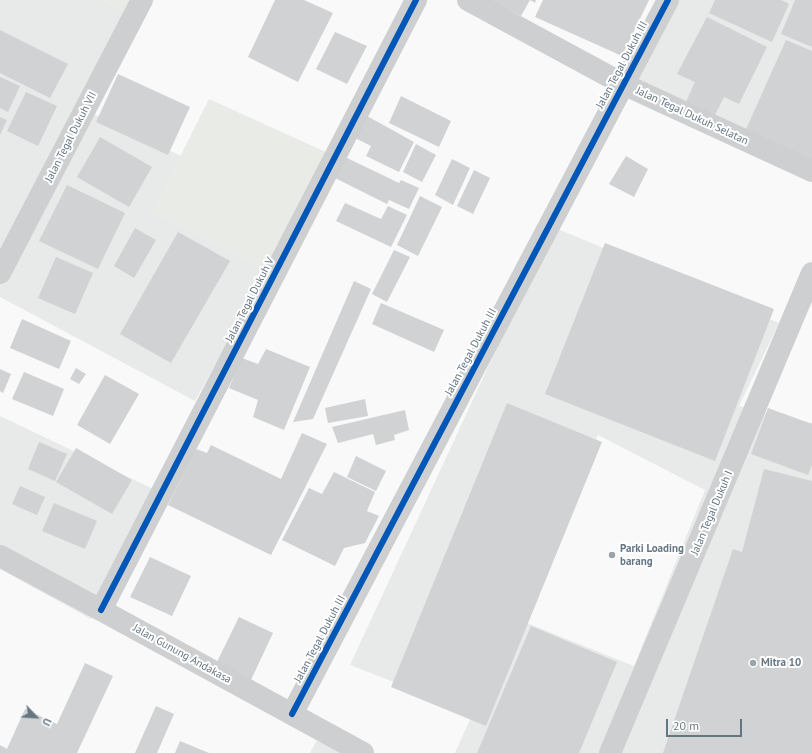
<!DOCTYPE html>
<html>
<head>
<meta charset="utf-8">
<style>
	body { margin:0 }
	#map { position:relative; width:812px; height:753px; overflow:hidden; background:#f9f9f9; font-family:"PT Sans",sans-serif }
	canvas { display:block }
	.north { position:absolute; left:16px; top:697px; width:40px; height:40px; -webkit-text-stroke:3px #fff; paint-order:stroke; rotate:115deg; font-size:11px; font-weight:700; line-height:16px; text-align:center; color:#657683 }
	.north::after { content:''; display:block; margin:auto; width:14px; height:18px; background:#657683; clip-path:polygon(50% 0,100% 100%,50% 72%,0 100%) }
	.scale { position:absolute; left:666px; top:719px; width:76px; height:18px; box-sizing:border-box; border:2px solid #657683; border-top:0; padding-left:5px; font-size:12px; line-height:14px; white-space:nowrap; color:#657683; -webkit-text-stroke:3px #fff; paint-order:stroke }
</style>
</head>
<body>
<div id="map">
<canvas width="812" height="753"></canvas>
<div class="north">U</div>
<div class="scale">20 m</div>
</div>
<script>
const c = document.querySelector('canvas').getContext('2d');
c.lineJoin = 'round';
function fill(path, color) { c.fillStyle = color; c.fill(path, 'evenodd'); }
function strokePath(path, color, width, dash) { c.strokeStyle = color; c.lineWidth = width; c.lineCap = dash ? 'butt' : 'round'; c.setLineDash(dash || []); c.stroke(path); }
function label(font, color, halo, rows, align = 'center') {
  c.font = font + ' "PT Sans",sans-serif'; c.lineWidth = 4; c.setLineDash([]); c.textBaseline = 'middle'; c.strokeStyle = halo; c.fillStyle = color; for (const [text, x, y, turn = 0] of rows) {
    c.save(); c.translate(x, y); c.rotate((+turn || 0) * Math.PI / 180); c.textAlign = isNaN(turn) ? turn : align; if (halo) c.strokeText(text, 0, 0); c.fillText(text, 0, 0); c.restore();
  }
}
const built = new Path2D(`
	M0 0H104L130 14 81 108 181 156 153 211 268 270 195 401 0 297Z
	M665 0H812V173L626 82Z
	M553 227 642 264 779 323 739 406 812 423V753H455L473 713 350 665ZM598 435 705 490 634 666 517 619Z
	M0 416 153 489 91 619 0 569Z
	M319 736 349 753H310Z`);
const green = new Path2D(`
	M104 0H138L130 14Z
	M209 99 330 154 268 270 153 211Z`);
const building = new Path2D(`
	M275 0H304L333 13 298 82 248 57Z
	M489 0H536L535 3 530 0 521 16Z
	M543 0H649L622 56 535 17Z
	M715 0H781L789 4 772 42 709 13Z
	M795 0H812V47L781 34Z
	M707 17 767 47 739 104 724 97 714 117 685 104 695 82 677 74Z
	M0 30 68 64 50 98 0 73Z
	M335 32 367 46 347 84 316 69Z
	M786 40 812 51V167L743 136Z
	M118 74 190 107 168 155 96 122Z
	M0 77 20 86 8 112 0 108Z
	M26 92 57 106 38 146 7 131Z
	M401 96 451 121 439 147 389 123Z
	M367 116 414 142 399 172 366 156 371 146 355 138Z
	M0 117 7 120 0 135Z
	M100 137 152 167 129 207 77 177Z
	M416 144 436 155 422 182 403 172Z
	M626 156 648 169 634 197 609 184Z
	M345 157 399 183 401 180 419 188 409 209 389 200 387 204 335 178Z
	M452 159 470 168 453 205 435 195Z
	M474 170 490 178 473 214 457 206Z
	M67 185 125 213 98 269 39 241Z
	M420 196 442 207 418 256 397 245Z
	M345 203 381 219 388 206 407 215 391 247 336 221Z
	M135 228 156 240 134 278 114 266Z
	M178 232 230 261 171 363 120 334Z
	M605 243 774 309 715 461 545 394Z
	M394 250 410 257 387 302 372 294Z
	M56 257 93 273 75 314 38 298Z
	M354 281 371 289 313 419 293 422Z
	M381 303 444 330 434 352 372 324Z
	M22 319 71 341 59 369 10 348Z
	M266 349 310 367 284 430 253 417 258 400 229 388 242 358 258 364Z
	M76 368 86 374 79 384 70 379Z
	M0 369 11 374 3 393 0 391Z
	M24 372 64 389 53 416 12 399Z
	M105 375 139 394 110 444 77 425Z
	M365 399 368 416 328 423 325 408Z
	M507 403 602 442 486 726 391 687Z
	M768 408 812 424V465L808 475 751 454Z
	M405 410 409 430 394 435 395 440 376 445 373 434 338 443 332 427Z
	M302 433 327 444 271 555 168 505 196 449 207 453 211 445 281 479Z
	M39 442 67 454 55 481 28 469Z
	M76 448 132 480 112 514 56 482Z
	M356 456 386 471 376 491 347 477Z
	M764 469 812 481V753H663L733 549 742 552Z
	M334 472 375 492 367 511 379 516 365 543 344 548 335 566 282 540 309 488 322 494Z
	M20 486 45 497 37 515 12 504Z
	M54 503 97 521 85 549 42 531Z
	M150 557 191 576 172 616 130 597Z
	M239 617 273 633 250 682 215 666Z
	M531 626 617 662 579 753H477Z
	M85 663 113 676 77 753H0V745L7 749 25 709 57 724Z
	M156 706 174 714 157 753H135Z
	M180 741 209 753H175Z`);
const minor = new Path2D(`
	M468 0 623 84 812 171
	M0 273 142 0
	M101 610 416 0
	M292 714 668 0
	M610 753 812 273`);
const tertiary = new Path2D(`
	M0 556 101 610 363 753`);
const cycleway = new Path2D(`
	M101 610 416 0
	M292 714 668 0`);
const markers = [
	[612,555,4,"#99a4ac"],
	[753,663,4,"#99a4ac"]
];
const streetNames = [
	["Jalan Tegal Dukuh III",622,65,-62],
	["Jalan Tegal Dukuh Selatan",692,116,25],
	["Jalan Tegal Dukuh VII",71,137,-63],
	["Jalan Tegal Dukuh V",250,300,-63],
	["Jalan Tegal Dukuh III",471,352,-62],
	["Jalan Tegal Dukuh I",712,513,-67],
	["Jalan Tegal Dukuh III",320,639,-62],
	["Jalan Gunung Andakasa",182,654,29]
];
const poiNames = [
	["Parki Loading",620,549],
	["barang",620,562],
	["Mitra 10",761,663]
];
fill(built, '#e8e9e9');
fill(green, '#e8ebe6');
fill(building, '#d0d2d3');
strokePath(minor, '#cecfd0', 22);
strokePath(tertiary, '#cecfd0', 22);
strokePath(cycleway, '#0057b8', 6);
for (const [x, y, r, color] of markers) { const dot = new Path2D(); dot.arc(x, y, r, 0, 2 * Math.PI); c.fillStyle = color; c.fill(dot); strokePath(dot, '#fff', 1.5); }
label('11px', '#657683', '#fff', streetNames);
label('bold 11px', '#657683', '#fff', poiNames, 'left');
</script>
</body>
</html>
